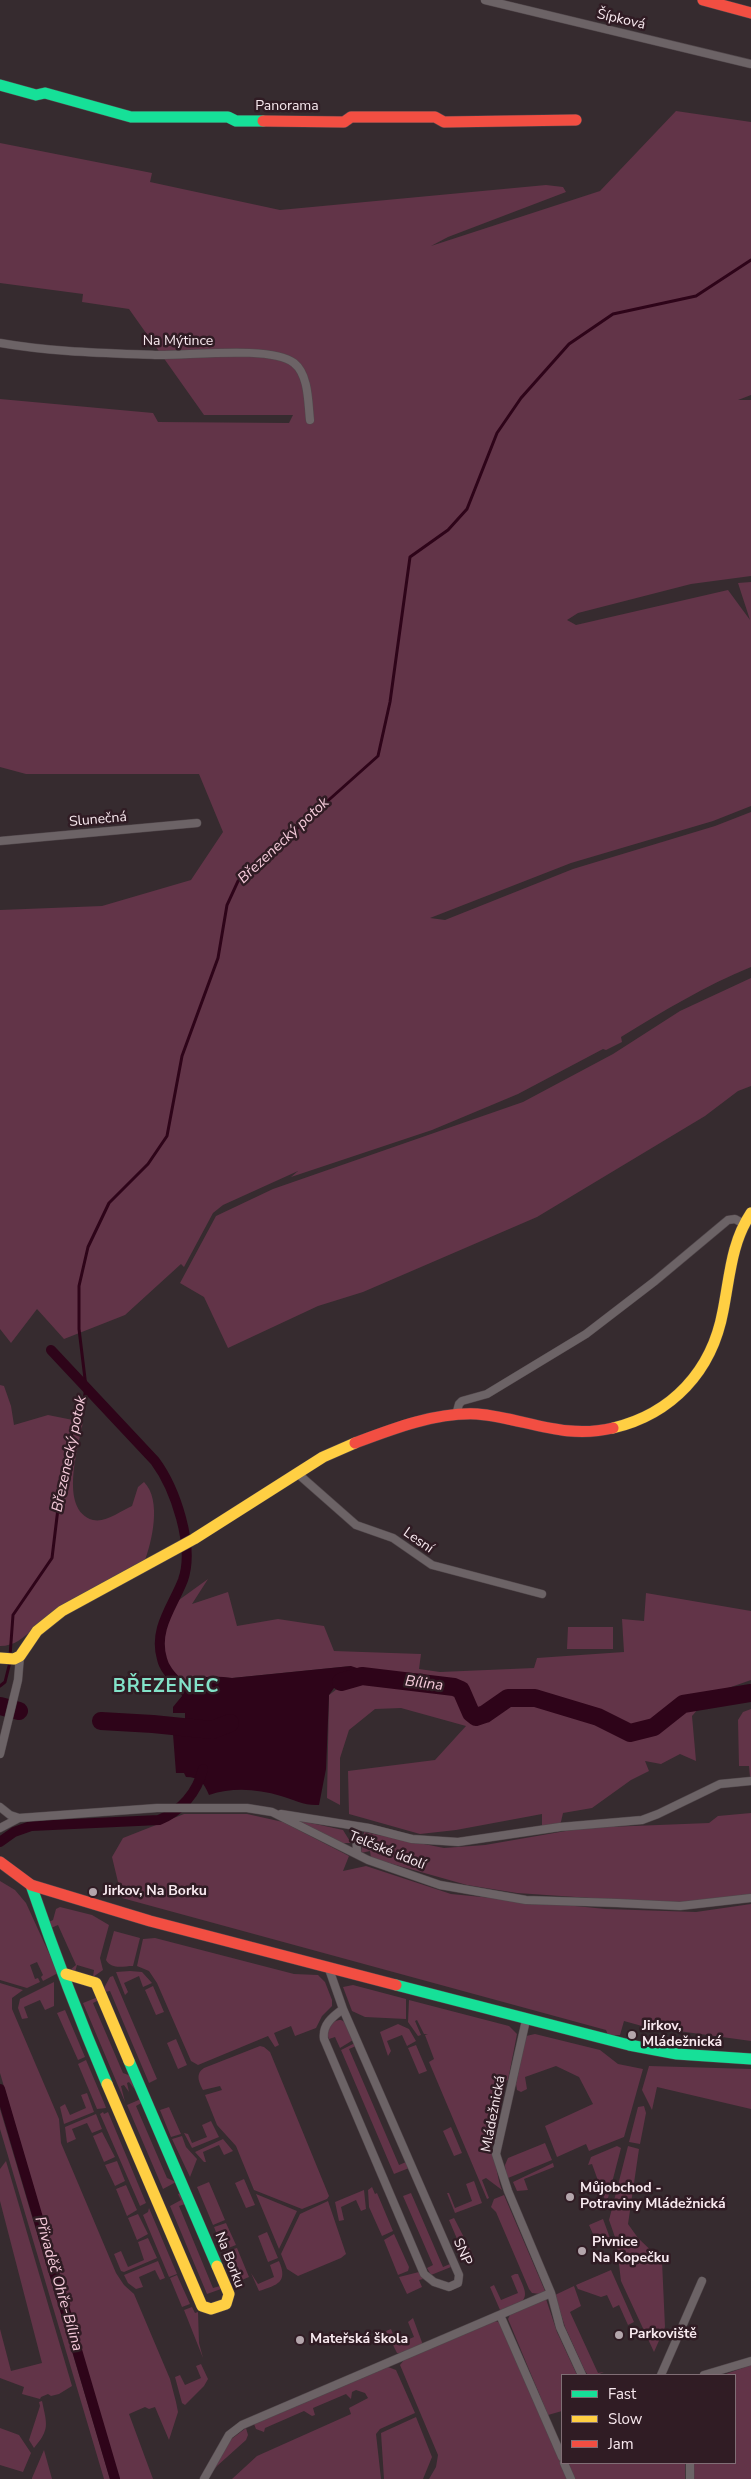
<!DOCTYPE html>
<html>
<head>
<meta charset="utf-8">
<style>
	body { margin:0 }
	#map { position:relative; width:751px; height:2479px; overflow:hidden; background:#362b2f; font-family:"Nunito Sans",sans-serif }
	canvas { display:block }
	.legend { position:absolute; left:561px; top:2374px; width:175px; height:90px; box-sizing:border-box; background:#301c24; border:1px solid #806e75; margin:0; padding:6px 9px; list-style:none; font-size:15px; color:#f8e9ef }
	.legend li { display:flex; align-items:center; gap:10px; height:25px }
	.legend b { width:25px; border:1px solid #806e75 }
</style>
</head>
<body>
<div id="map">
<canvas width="751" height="2479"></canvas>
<ul class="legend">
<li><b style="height:6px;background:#16e098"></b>Fast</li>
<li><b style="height:6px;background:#ffcf43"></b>Slow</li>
<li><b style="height:6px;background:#f24e42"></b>Jam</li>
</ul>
</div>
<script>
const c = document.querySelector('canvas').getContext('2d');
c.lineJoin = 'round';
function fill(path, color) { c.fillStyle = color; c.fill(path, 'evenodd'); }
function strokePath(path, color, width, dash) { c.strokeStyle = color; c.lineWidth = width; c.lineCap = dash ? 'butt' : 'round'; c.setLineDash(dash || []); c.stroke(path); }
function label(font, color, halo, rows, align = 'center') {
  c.font = font + ' "Nunito Sans",sans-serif'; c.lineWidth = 5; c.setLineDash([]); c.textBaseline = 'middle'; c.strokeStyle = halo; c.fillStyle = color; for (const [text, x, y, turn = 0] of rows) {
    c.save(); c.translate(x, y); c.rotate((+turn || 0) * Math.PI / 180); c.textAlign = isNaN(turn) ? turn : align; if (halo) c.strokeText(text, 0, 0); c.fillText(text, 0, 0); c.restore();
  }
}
const green = new Path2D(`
	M676 111 751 122V395L738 400H751V576L691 584 578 613 567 620 576 625 728 590 750 620 738 583 751 582V806L713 821 571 863 430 918 445 920 573 869 715 826 751 812V967C706 985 662 1012 621 1037L622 1042 606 1050 603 1049 518 1094 432 1130 291 1177 298 1171 223 1205 213 1213 184 1267 181 1264 125 1315 64 1339 37 1309 11 1343 0 1329V910L102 906 191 880 223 832 199 774H26L0 767V399L153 413 158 422 289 423 293 415H204L129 309 82 302 83 294 0 283V143L152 173 150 182 280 210 546 185 563 187 566 192 448 237 431 246 600 191Z
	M751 978V1086L738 1091 705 1116 537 1217 363 1292 318 1306 228 1348 204 1297 180 1283 216 1216 273 1189 523 1102 613 1054 680 1011Z
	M0 1385 4 1386 11 1406 14 1425 48 1415 83 1422C79 1445 58 1510 93 1520 106 1523 120 1511 132 1506L138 1487 144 1482C162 1500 152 1542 144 1563L34 1628C23 1638 15 1646 0 1646Z
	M208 1579 192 1604 228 1592 237 1626 278 1619 324 1626 334 1651 421 1654 419 1669 440 1672 534 1668 537 1658 624 1652 622 1619 644 1621 646 1593 751 1611V1680L711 1694 692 1716 696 1761 680 1754 661 1764 645 1761 649 1771 631 1780 592 1808 563 1813 560 1826 542 1829V1814L456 1830 420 1834 349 1814 348 1771 435 1760 466 1726 401 1708 375 1709 349 1730 340 1758V1805L327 1798 329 1695 341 1686 351 1666 232 1678C214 1676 200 1678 183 1684L171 1672 164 1658V1628L172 1605Z
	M568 1627H613V1649H567Z
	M751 1709V1777H750L749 1766H739L738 1720 743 1712Z
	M751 1813V1894L683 1902H649L517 1893 467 1885 371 1858 370 1851 361 1853 364 1832 444 1848 485 1845 583 1828 709 1823 718 1816Z
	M184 1814H247L283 1822 349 1856 343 1871 366 1866 451 1894 606 1909 696 1912 751 1904V2041L642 2026 624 2021 620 2035H608L606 2030 122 1898 126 1888 118 1882 112 1857 123 1838Z
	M297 1820 343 1830 351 1843H342Z
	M0 1881 15 1890 26 1903 58 1973 43 1981 41 1977 43 1975 37 1962 30 1965 35 1979 38 1978 40 1982 27 1988 0 1980Z
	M60 1907 92 1915 109 1925 100 1958 103 1970 93 1977 94 1970 77 1965 75 1972 70 1970 76 1965 58 1925 51 1928 49 1922 53 1920 56 1909Z
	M114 1931 140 1938 133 1966C123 1966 112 1970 106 1960Z
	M155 1938 294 1974 318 1975 325 1982 332 2000V2006L322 2016 316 2028 295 2036 291 2026 274 2033 279 2045 275 2047 268 2036 198 2065 191 2061 157 1983 149 1971 137 1966 143 1939Z
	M130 1971 142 1972 152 1983 143 1987 139 1976 124 1983 128 1992 125 1995 116 1972Z
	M113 1976 157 2079 149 2083 110 1991 105 1992 104 1988 110 1977Z
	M54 1982V2006L45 2010 40 2000 24 2007 28 2018 22 2019 18 2008 20 1999Z
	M0 1983 23 1990 12 1998V2009L59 2119 61 2143 116 2273 124 2285 134 2294 170 2379 176 2402 178 2412 169 2440 155 2407 149 2409 145 2407 129 2414 153 2479H119L114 2462 0 2073Z
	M353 1985 406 1999V2019L365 2017 352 2011 343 1987Z
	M153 1986 164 2012 156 2015 145 1990Z
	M98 1997 99 2000 93 2003 123 2073 131 2076 140 2096 129 2082 127 2083 129 2092 124 2085 121 2086 125 2102 83 2003Z
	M409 2000 509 2026 517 2034 508 2080 504 2082 490 2146C495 2154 497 2178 502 2190L486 2178 482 2180 489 2198 487 2199 429 2062 434 2059 425 2035 428 2034H424L417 2020 415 2021 421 2035 418 2036 408 2022Z
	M65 2010 85 2057 78 2060 57 2013Z
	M341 2020 345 2022 353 2040 340 2048 335 2037 329 2039C325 2030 331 2020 341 2020Z
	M398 2024 409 2029 416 2041 407 2046 402 2035 387 2041 391 2051 388 2056 380 2032Z
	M535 2034 600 2050 618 2064 643 2069 624 2137 589 2151 586 2144 557 2157 545 2126 593 2104 579 2077 556 2066 525 2077 527 2089 521 2092 517 2090 516 2084 526 2036Z
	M176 2039 187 2065 178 2069 167 2043Z
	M355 2043 356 2046 349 2049 399 2165 406 2162 409 2168 394 2174 341 2050Z
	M416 2045 427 2071 419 2074 408 2048Z
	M260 2046 264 2047 270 2052 329 2196 327 2199 302 2209 254 2190 236 2146 217 2125 205 2095 222 2090 220 2086 203 2090C199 2082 195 2074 204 2068Z
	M86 2060 105 2105 106 2108 97 2109 78 2064Z
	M649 2066 751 2069V2109L657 2087 652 2110 642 2090Z
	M87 2093 94 2112 64 2124 60 2107 65 2104 70 2115 86 2108 81 2095Z
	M141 2099 143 2102 136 2106 167 2178 176 2182 163 2189 127 2105Z
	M644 2106 646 2113 640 2144 629 2142 638 2107Z
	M169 2107 181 2134 171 2137 160 2110Z
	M0 2109 110 2479H104L0 2129Z
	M103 2112 104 2114 108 2112 146 2203 140 2206 100 2114Z
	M96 2114 102 2129 92 2133 87 2123 72 2129 76 2139 67 2143 65 2127Z
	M211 2121 219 2137 192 2148 184 2133 188 2134 192 2143 207 2137 202 2125Z
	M451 2127 462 2153 454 2156 443 2131Z
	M102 2132 115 2157 104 2162 93 2136Z
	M182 2136 186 2147 197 2159 190 2177 172 2139Z
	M223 2139 233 2151 224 2155 219 2145 203 2152 206 2162H204L195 2152Z
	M545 2143 552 2160 508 2178 506 2177 505 2165 508 2158Z
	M617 2146 621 2148 608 2198 605 2200 592 2164 588 2165 591 2157Z
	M628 2146 639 2149 628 2224 638 2238 662 2261 665 2327 654 2352 621 2281 616 2240 609 2220Z
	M6 2161 72 2386 59 2394 51 2396 48 2394 41 2397 40 2399 22 2394 24 2387 0 2378V2329L11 2371 42 2363 0 2201V2169Z
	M117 2161 125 2181 115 2186 105 2165Z
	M553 2163 554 2167 524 2179 528 2190 517 2191 513 2182Z
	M244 2179 255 2205 246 2208 235 2183Z
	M474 2181 482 2203 455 2213 447 2193H449L455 2208 472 2201 466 2184Z
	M209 2182 225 2220 213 2225 197 2187Z
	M126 2185 137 2210 127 2216 116 2189Z
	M372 2187 375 2194 377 2193 393 2231 382 2236 369 2207 368 2190Z
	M364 2190 366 2209 361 2211 356 2200 341 2207 344 2220 339 2221 335 2202Z
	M181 2193 185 2204 179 2206 213 2288 220 2286 221 2289 207 2294 170 2206 181 2200 178 2194Z
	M411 2193 443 2267 450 2264 451 2267 431 2275 427 2268 433 2265 403 2196Z
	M256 2194 297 2211 279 2249Z
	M504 2195 545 2291 540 2294 532 2293 529 2289 496 2212 491 2207 494 2199Z
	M328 2201 346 2254 341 2258 298 2276 287 2269 281 2254 300 2214Z
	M149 2208 177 2274 169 2277 143 2215 148 2212Z
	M138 2214 148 2234 137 2240 128 2218Z
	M454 2218 474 2257 466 2260 449 2220Z
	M603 2219 610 2238 597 2243 589 2225Z
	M226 2223 236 2245 223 2250 214 2227Z
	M267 2232 278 2258 268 2262 258 2236Z
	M394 2234 409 2267 408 2271 398 2275 384 2240Z
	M148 2238 157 2258 124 2272 121 2271 114 2254 121 2251 128 2267 144 2260 138 2242Z
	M237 2248 249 2277 237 2282 224 2252Z
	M158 2261 165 2278 160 2280 155 2270 139 2277 143 2287 136 2289 128 2283 124 2275Z
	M279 2261C288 2282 278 2285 259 2291L251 2273 258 2284 274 2277 270 2265Z
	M611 2270 634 2322 628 2325 619 2305 613 2308 607 2295 601 2297 578 2289 576 2285Z
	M419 2272 423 2279 419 2280 422 2287 407 2294 399 2277Z
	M515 2274H518C523 2287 532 2298 516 2305 510 2307 505 2310 500 2310L490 2287 494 2285 501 2300 518 2293 511 2276Z
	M177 2275 190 2304 182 2307 170 2278Z
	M574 2286 581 2306 570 2312 598 2373 604 2372 597 2375H588L585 2371 565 2327 555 2295Z
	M546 2299 557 2332 577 2375H562V2411L548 2415 508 2319 510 2315Z
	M192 2307 195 2313 198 2312 199 2343 203 2358 184 2310Z
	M413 2318 423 2345 404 2353H397L386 2331 391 2329 397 2344 414 2337 408 2322Z
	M494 2321 500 2322 504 2327 568 2479H429L436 2467 438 2455 400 2365 404 2360Z
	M201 2364 208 2379 204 2386 185 2405 182 2403 175 2377 180 2375 185 2385 201 2378 196 2366Z
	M751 2365V2479H694L693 2463H735V2375H723Z
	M388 2367 396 2370 415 2413 380 2429 376 2434 381 2479H232L257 2456 351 2414 349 2408 368 2398 365 2393 356 2390 352 2392 351 2399 346 2394 313 2408 315 2415 312 2416 304 2411 265 2428 264 2432 256 2429 254 2424Z
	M42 2401C47 2425 50 2429 34 2448L29 2440 40 2406 39 2402Z
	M416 2417 432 2457 423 2479H384L381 2433Z
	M0 2428 19 2435 31 2453 23 2472 0 2465Z
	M246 2428 248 2435 246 2440 217 2466 207 2479 230 2440Z
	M44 2450 52 2479H32V2478Z
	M568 2463H685V2479H574Z`);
const water = new Path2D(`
	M351 1666 360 1669 362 1676 361 1684 352 1688H334L329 1695 326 1769 319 1805C305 1806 295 1800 281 1796 257 1789 233 1787 209 1795 204 1783 200 1777 186 1777L184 1773H176L173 1734 206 1735 207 1727 173 1721 185 1719V1713H173V1707L182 1696 180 1686C194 1675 216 1676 232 1678Z`);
const stream = new Path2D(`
	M10 1656 13 1615 52 1558 60 1492 74 1423 84 1400 86 1387 79 1329V1286L88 1247 109 1203 148 1164 167 1136 182 1056 218 958 227 905 238 881 378 756 390 702 410 557 448 530 467 509 497 433 521 398 569 344 613 314 696 296 751 260
	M0 1686 5 1682 10 1662`);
const canal = new Path2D(`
	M51 1350 155 1461C175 1488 195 1546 183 1580 173 1606 153 1629 162 1659 165 1673 180 1683 188 1695
	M0 1842 14 1832 31 1826 159 1820C181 1811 197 1793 203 1769
	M0 2089 115 2479`);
const river = new Path2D(`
	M341 1682 362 1676 454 1687 461 1690 471 1713 476 1717 485 1714 508 1698H535L598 1717 630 1733 654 1727 683 1704 751 1693
	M0 1706 19 1711
	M101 1721 153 1724 212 1730 230 1723`);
const street = new Path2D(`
	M485 0 751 64
	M0 343C51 352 103 353 155 355 187 356 271 345 294 363 309 375 308 403 310 420
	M0 841 197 823
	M456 1415 459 1404 462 1401 487 1394 586 1334 655 1281 728 1220 735 1219 744 1224
	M297 1473 356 1525 393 1538 432 1565 542 1594
	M0 1754 18 1680 20 1656
	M0 1807 10 1815 19 1818 0 1828
	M281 1814 369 1828 412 1839 458 1842 560 1827 642 1820 658 1814 720 1784 751 1781
	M19 1818 157 1808H247L272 1812 368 1860 440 1885 526 1900 617 1903 680 1906 751 1898
	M356 1826 357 1854
	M329 1969 343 2009 459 2275 458 2283 449 2287 434 2282 424 2274 324 2039C322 2025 332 2017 343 2009
	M526 2020 496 2154 508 2191 551 2293 560 2327 582 2375
	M500 2315 562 2457
	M661 2375 702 2281
	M704 2375 751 2361
	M564 2463 571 2479
	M690 2463V2479
	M204 2479 229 2435 242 2425 551 2293`);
const fast = new Path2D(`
	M0 85 36 95 45 93 131 117H228L236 121H263
	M31 1885C54 1952 79 2018 107 2084
	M396 1985 629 2045 677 2054 751 2059
	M129 2061 217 2266`);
const slow = new Path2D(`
	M613 1428C672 1414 712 1371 723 1311 730 1276 731 1243 751 1213
	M0 1658 14 1659 20 1656 37 1631 62 1611 194 1539 323 1457 355 1443
	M66 1974 96 1983 129 2061
	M107 2084 202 2306 211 2309 226 2304 229 2294 217 2266`);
const jam = new Path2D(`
	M703 0 751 13
	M263 121 344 122 351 117H435L444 122 576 120
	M355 1443C392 1429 436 1412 477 1414 525 1418 562 1440 613 1428
	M0 1862 31 1885 150 1921 396 1985`);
const markers = [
	[93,1892,5,"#b4a6ac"],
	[632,2035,5,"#b4a6ac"],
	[570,2197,5,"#b4a6ac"],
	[582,2251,5,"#b4a6ac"],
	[619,2335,5,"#b4a6ac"],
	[300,2340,5,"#b4a6ac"]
];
const streetNames = [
	["Šípková",621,20,13],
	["Panorama",287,107],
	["Na Mýtince",178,342],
	["Slunečná",98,820,-5],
	["Lesní",418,1541,35],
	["Telčské údolí",387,1851,22],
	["Mládežnická",494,2114,-79],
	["SNP",462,2252,67],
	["Na Borku",229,2260,69]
];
const poiNames = [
	["Jirkov, Na Borku",103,1892],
	["Jirkov,",642,2027],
	["Mládežnická",642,2043],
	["Můjobchod -",580,2189],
	["Potraviny Mládežnická",580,2205],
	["Pivnice",592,2243],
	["Na Kopečku",592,2259],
	["Parkoviště",629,2335],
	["Mateřská škola",310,2340]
];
const waterNames = [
	["Březenecký potok",284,841,-43],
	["Březenecký potok",70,1454,-78],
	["Bílina",424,1684,7],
	["Přivaděč Ohře-Bílina",58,2284,74]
];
const districtNames = [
	["BŘEZENEC",166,1687]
];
fill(green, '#623448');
fill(water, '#2e0419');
strokePath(stream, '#2e0419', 3);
strokePath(canal, '#2e0419', 10);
strokePath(river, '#2e0419', 18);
strokePath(street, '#51474b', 9);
strokePath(fast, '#51474b', 12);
strokePath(slow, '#51474b', 12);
strokePath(jam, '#51474b', 12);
strokePath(street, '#6c6366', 8);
strokePath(fast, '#16e098', 11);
strokePath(slow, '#ffcf43', 11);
strokePath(jam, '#f24e42', 11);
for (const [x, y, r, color] of markers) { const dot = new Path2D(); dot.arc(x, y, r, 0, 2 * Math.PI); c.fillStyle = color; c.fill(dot); strokePath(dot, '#301c24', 2); }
label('14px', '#f8e9ef', '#301c24', streetNames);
label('bold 14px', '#f8e9ef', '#301c24', poiNames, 'left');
label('italic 15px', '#f6cbdb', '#301c24', waterNames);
c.letterSpacing = '1px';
label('bold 19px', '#83e3c9', '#301c24', districtNames);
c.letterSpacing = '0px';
</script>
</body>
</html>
